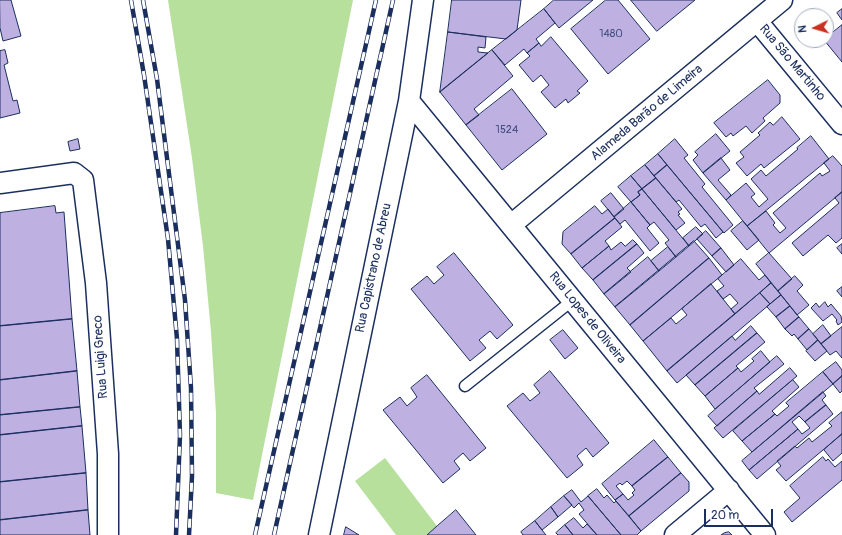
<!DOCTYPE html>
<html>
<head>
<meta charset="utf-8">
<style>
	body { margin:0 }
	#map { position:relative; width:842px; height:535px; overflow:hidden; background:#fff; font-family:Pangolin,sans-serif }
	canvas { display:block }
	.north { position:absolute; left:794px; top:8px; width:40px; height:40px; box-sizing:border-box; background:#fff; border:1px solid #a4acbf; border-radius:50%; rotate:265deg; font-size:11px; font-weight:700; line-height:16px; text-align:center; color:#1b2f5e }
	.north::after { content:''; display:block; margin:auto; width:14px; height:18px; background:#c8321e; clip-path:polygon(50% 0,100% 100%,50% 72%,0 100%) }
	.scale { position:absolute; left:704px; top:509px; width:69px; height:18px; box-sizing:border-box; border:2px solid #1b2f5e; border-top:0; padding-left:5px; font-size:12px; line-height:14px; white-space:nowrap; color:#1b2f5e; -webkit-text-stroke:3px #fff; paint-order:stroke }
</style>
</head>
<body>
<div id="map">
<canvas width="842" height="535"></canvas>
<div class="north">N</div>
<div class="scale">20 m</div>
</div>
<script>
const c = document.querySelector('canvas').getContext('2d');
c.lineJoin = 'round';
function fill(path, color) { c.fillStyle = color; c.fill(path, 'evenodd'); }
function strokePath(path, color, width, dash) { c.strokeStyle = color; c.lineWidth = width; c.lineCap = dash ? 'butt' : 'round'; c.setLineDash(dash || []); c.stroke(path); }
function label(font, color, halo, rows, align = 'center') {
  c.font = font + ' Pangolin,sans-serif'; c.lineWidth = 4; c.setLineDash([]); c.textBaseline = 'middle'; c.strokeStyle = halo; c.fillStyle = color; for (const [text, x, y, turn = 0] of rows) {
    c.save(); c.translate(x, y); c.rotate((+turn || 0) * Math.PI / 180); c.textAlign = isNaN(turn) ? turn : align; if (halo) c.strokeText(text, 0, 0); c.fillText(text, 0, 0); c.restore();
  }
}
const green = new Path2D(`
	M168 0H353L253 500 216 493V413L211 332 203 246 192 158Z
	M385 458 437 526 427 535H396L355 481Z`);
const building = new Path2D(`
	M0 0H11L21 36 3 41 0 28Z
	M452 0H521L517 30 506 39 448 32Z
	M554 0H593L559 28 544 9Z
	M606 0H618L650 39 608 74 571 29Z
	M631 0H695L657 31Z
	M544 9 555 23 536 39 539 43 527 53 524 49 505 65 492 50Z
	M842 9V20L837 13Z
	M842 25V62L824 40H826V38Z
	M448 32 486 37 485 48 478 47V52L488 53 440 92Z
	M551 37 588 81 577 91 580 93 568 103 566 99 555 108 541 92 549 85 541 75 533 82 519 65 530 56 527 53 539 43 541 46Z
	M5 50 8 63 4 65 13 101 17 100 20 113 0 118V51Z
	M492 50 513 76 474 109 479 115 466 125 440 92Z
	M768 80 780 95V103L763 118 765 121 752 133 746 126 733 136 731 133 726 137 714 123Z
	M512 89 547 134 502 170 466 125Z
	M782 117 800 139 764 168 761 164 747 176 736 163 744 157 740 152 760 135 758 133 770 122 773 125Z
	M716 134 730 151 703 173 693 160 698 155 695 152Z
	M811 136 829 159 747 226 726 200 746 183 755 194 751 197 759 207 768 199 751 179 761 170 766 176 798 149 797 148Z
	M78 139 80 149 70 151 68 142Z
	M675 139 688 155 684 158 705 184 702 187 733 225 724 233 658 154Z
	M658 154 667 165 654 176 645 165Z
	M833 156 842 166V192L769 253 747 226 766 211 775 223 773 225 780 233 786 228 773 213 820 173 822 176 830 171 824 163Z
	M721 158 730 170 718 180 731 195 726 200 703 173Z
	M645 165 656 178 642 189 631 176Z
	M667 165 723 232 716 238 705 224 701 227 679 200 676 202 654 176Z
	M631 176 642 189 638 192 640 195 631 202 618 187Z
	M656 178 682 209 678 212 680 214 678 215 685 223 676 230 642 189Z
	M642 189 689 246 676 257 665 243 669 240 654 222 650 225 631 202 640 195 638 192Z
	M842 192V238L836 243 828 235 803 256 792 243 839 203 835 198Z
	M611 193 624 209 614 217 601 201Z
	M631 202 650 225 647 228 659 243 650 251 625 220 620 224 614 217Z
	M55 206 56 213 64 212 72 319 0 326V213Z
	M595 206 602 214 608 209 615 218 571 254 562 244 563 232Z
	M615 218 622 227 605 241 609 246 582 268 571 254Z
	M743 221 759 240 747 250 731 231Z
	M696 227 703 234 689 246 683 238Z
	M706 231 721 248 712 256 697 239Z
	M633 240 637 244 593 280 582 268 609 246 611 250 621 242 625 246Z
	M694 241 709 258 630 325 615 307Z
	M637 244 644 253 627 268 631 272 604 294 593 280Z
	M842 244V254L837 248Z
	M668 247 676 257 659 271 651 261Z
	M721 248 734 265 726 272 712 256Z
	M454 253 513 325 497 339 490 331 479 340 486 348 470 361 411 289 427 276 434 284 444 275 437 267Z
	M769 253 792 279 778 291 756 264Z
	M648 257 659 271 615 307 604 294Z
	M709 258 722 275 643 341 630 325Z
	M741 259 759 280 765 275 771 283 735 314 731 309 738 303 730 294 723 299 717 291 724 286 718 279Z
	M795 276 803 285 797 291 809 305 797 315 778 291Z
	M771 283 781 295 770 304 760 293Z
	M711 284 735 314 667 371 643 341 671 318 676 324 687 315 682 309Z
	M842 287V297L837 291Z
	M760 293 770 304 677 383 667 371Z
	M781 295 790 306 776 317 767 307Z
	M825 302 828 307 831 304 841 316 842 322 838 325 836 321 837 320 832 314 823 321 811 308 816 303 819 307Z
	M790 306 799 317 785 329 776 317Z
	M799 317 809 329 798 339 794 334 792 336 785 329Z
	M72 319 77 371 0 380V326Z
	M823 325 831 336 821 344 813 334Z
	M751 326 757 333 695 385 686 375 732 336 735 340Z
	M842 327V358L836 351 830 355 821 344Z
	M809 329 818 340 807 350 798 339Z
	M563 330 578 348 565 359 550 340Z
	M757 333 765 342 736 366 738 368 705 396 695 385Z
	M818 340 827 351 815 361 806 351Z
	M761 351 770 362 715 409 705 396 738 368 741 372 754 361 752 359Z
	M777 356 784 364 754 388 757 391 717 426 708 416Z
	M836 362 842 370V376L833 384 823 372Z
	M790 368 797 376 723 438 714 428 757 391 759 394Z
	M77 371 80 407 0 415V380Z
	M550 371 609 443 593 457 586 448 577 456 583 465 567 478 507 406 523 393 530 401 540 393 534 385Z
	M823 372 833 384 752 452 742 441 775 414 777 416 789 406 786 403Z
	M427 375 486 448 470 461 463 453 454 461 460 469 443 483 383 410 400 397 407 406 417 397 411 388Z
	M842 376V391L840 393 833 384Z
	M793 380 799 387 772 411 775 414 742 441 733 431Z
	M823 392 826 396 822 400 826 405 805 422 799 416 792 422 798 429 749 470 742 461Z
	M826 405 833 414 757 479 749 470 798 429 802 434 810 428 805 422Z
	M80 407 82 426 0 435V415Z
	M842 412V434L786 481 776 470 781 466 777 461 795 446 797 448 809 438 812 442 832 426 829 423Z
	M82 426 86 473 0 482V435Z
	M842 434V453L833 461 824 450Z
	M654 440 668 457 632 486 627 481 622 485 620 483 616 486 623 494 615 500 602 484Z
	M668 457 681 473 629 516 615 500 623 494 628 500 634 495 632 493 635 490 632 486Z
	M823 457 826 461 828 459 835 467 842 461V480L792 522 784 512 800 498 790 486Z
	M86 473 88 510 0 520V482Z
	M681 473 689 482V491L641 531 629 516Z
	M597 489 604 498 607 495 614 503 616 501 641 531 637 535H621L588 496Z
	M572 490 581 502 588 496 621 535H597L579 514 584 510 579 503 574 508 564 496Z
	M564 496 572 505 558 517 551 507Z
	M551 507 558 517 542 530 535 521Z
	M88 510 90 535H0V520Z
	M456 510 476 535H427L437 526Z
	M574 518 583 528 587 524 597 535H573L565 525Z
	M535 521 542 530 546 535H523L521 532Z
	M565 525 573 535H558L556 533Z
	M346 527 359 535H344Z
	M729 532 732 535H721L724 533Z`);
const lane = new Path2D(`
	M465 386 573 300`);
const street = new Path2D(`
	M757 21 842 124
	M409 101 765 535
	M0 183 74 173 83 180 96 283 108 454V535
	M511 225 782 0
	M319 535 409 101 423 0
	M675 535 729 490`);
const rail = new Path2D(`
	M131 0 144 75 168 239 177 339 180 435 176 535
	M143 0 157 79 185 300 191 388 192 476 189 535
	M255 535 376 0
	M274 535 393 0`);
const numberNames = [
	["1480",611,34],
	["1524",507,130]
];
const streetNames = [
	["Rua São Martinho",792,63,50],
	["Alameda Barão de Limeira",647,113,-40],
	["Rua Capistrano de Abreu",374,268,-78],
	["Rua Lopes de Oliveira",587,318,51],
	["Rua Luigi Greco",101,357,-94]
];
fill(green, '#b7e09c');
fill(building, '#beb1e2');
strokePath(building, '#1b2f5e', 1);
strokePath(lane, '#1b2f5e', 13);
strokePath(street, '#1b2f5e', 23);
strokePath(lane, '#fff', 10);
strokePath(street, '#fff', 20);
strokePath(rail, '#1b2f5e', 4.5);
strokePath(rail, '#fff', 3, [9]);
label('11px', '#44507f', null, numberNames);
label('13px', '#1b2f5e', '#fff', streetNames);
</script>
</body>
</html>
